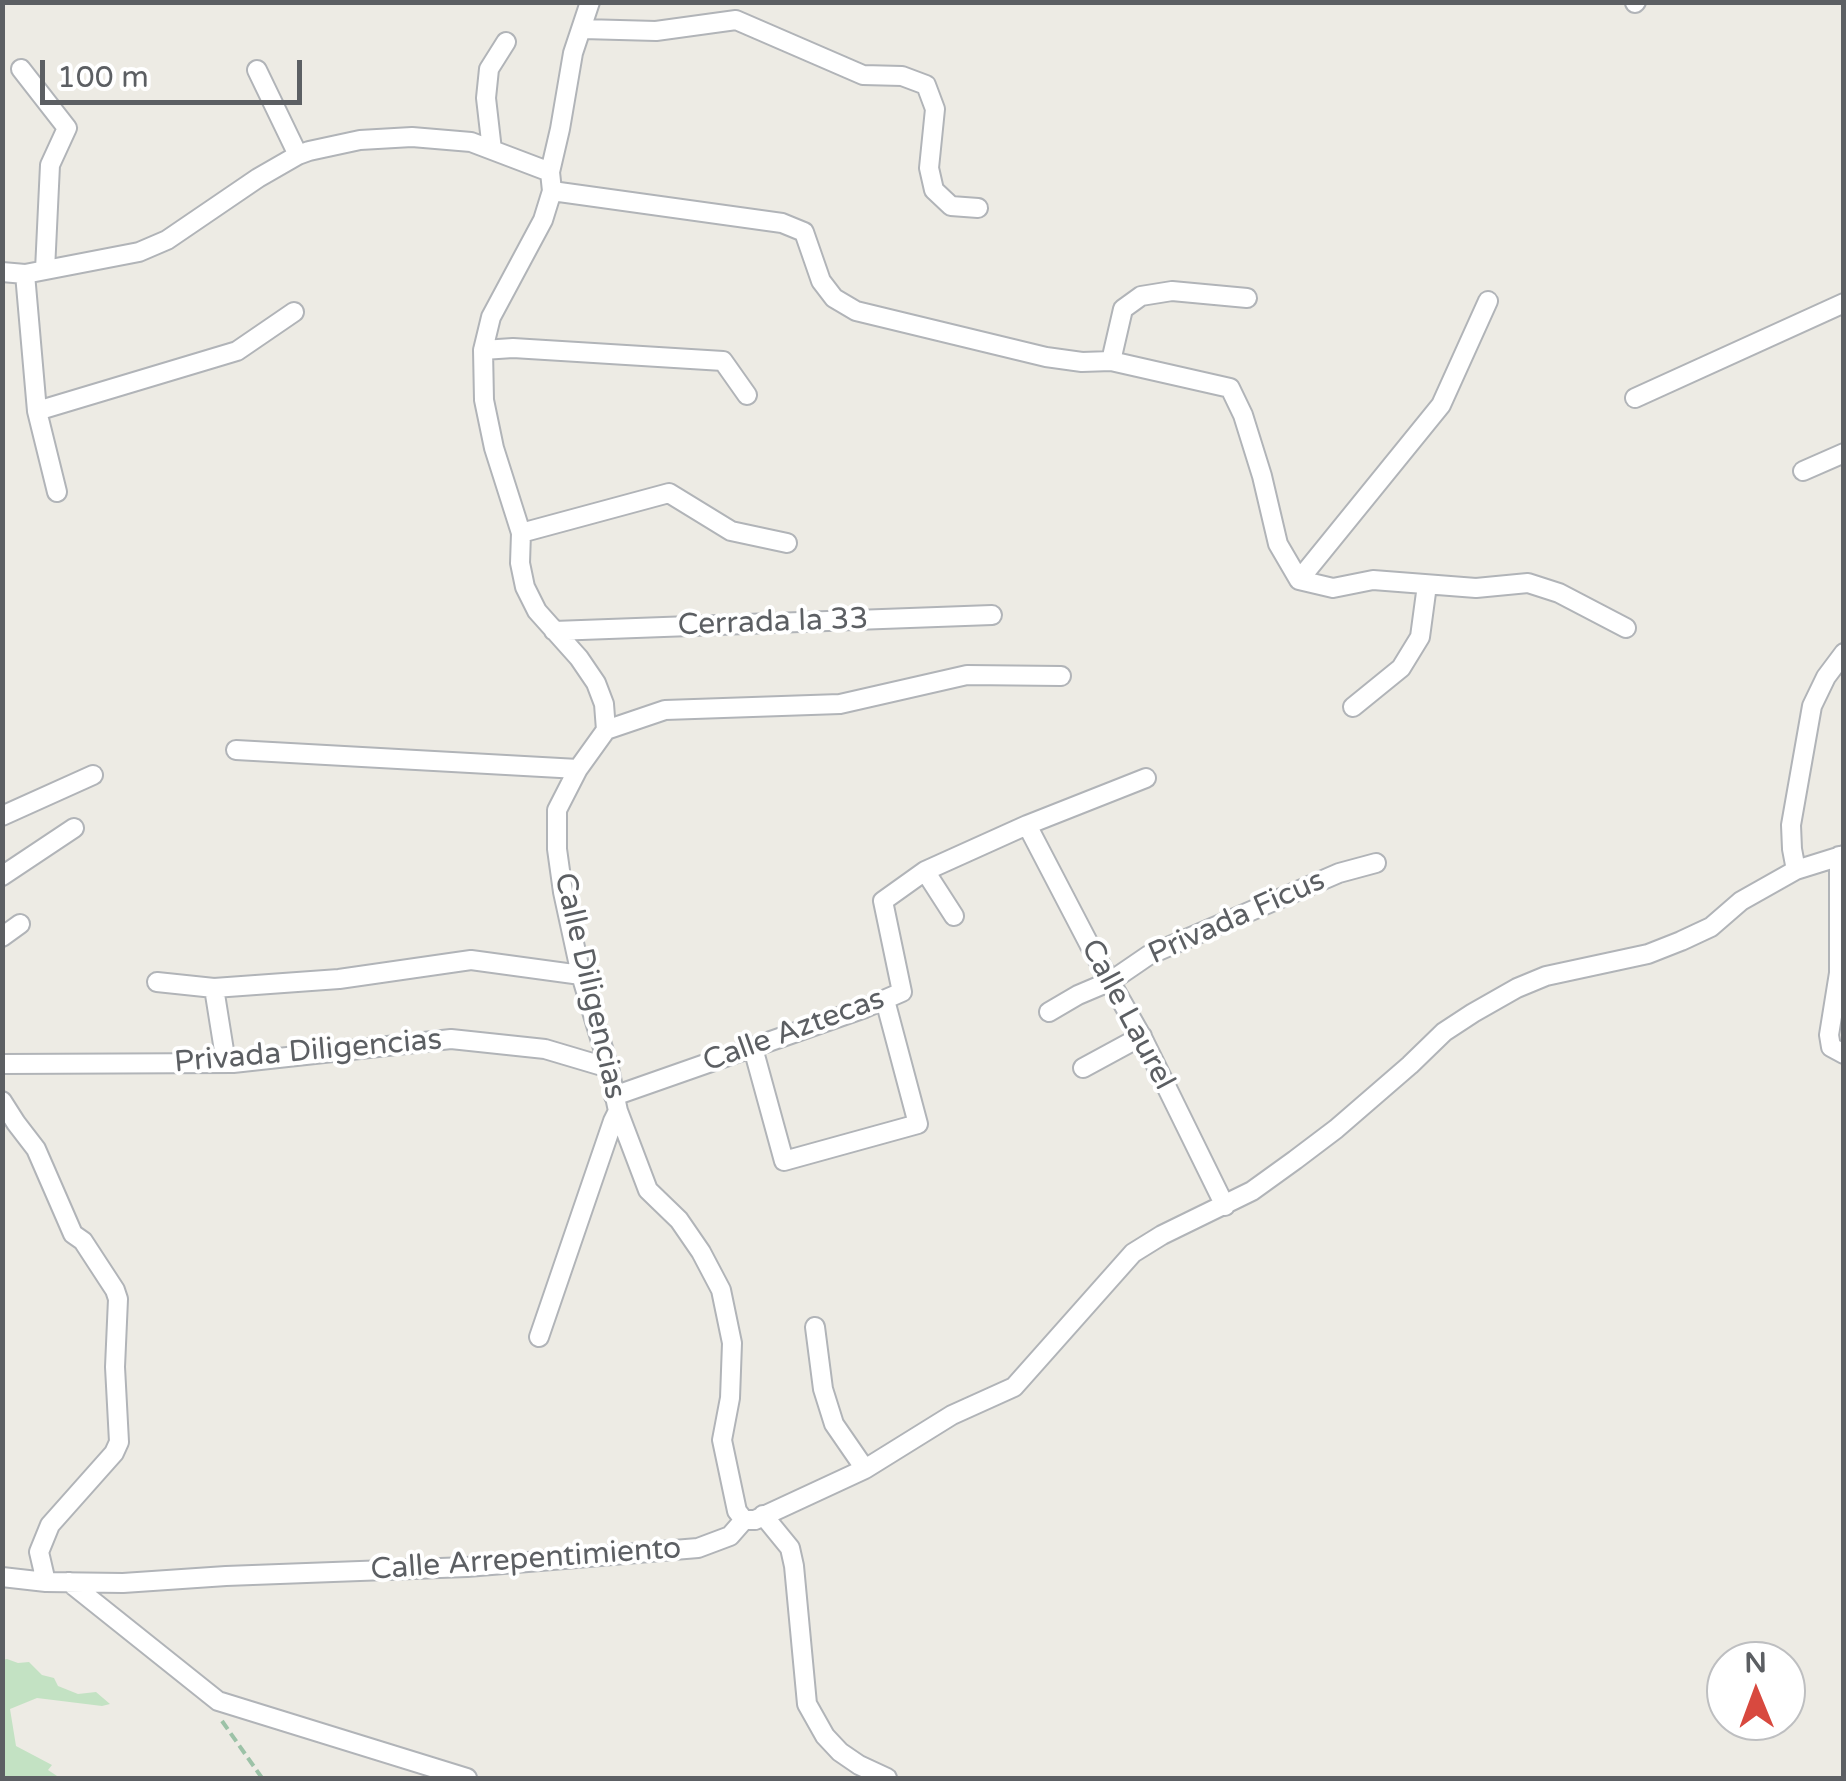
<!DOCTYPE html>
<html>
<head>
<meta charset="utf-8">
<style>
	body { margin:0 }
	#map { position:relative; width:1846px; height:1781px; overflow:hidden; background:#edebe4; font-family:"Varela Round",sans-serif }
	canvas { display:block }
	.frame { position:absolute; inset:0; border:5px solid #5c5f63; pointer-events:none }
	.north { position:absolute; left:1706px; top:1641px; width:100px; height:100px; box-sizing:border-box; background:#fff; border:2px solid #bebfc1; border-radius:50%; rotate:359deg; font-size:28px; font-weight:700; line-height:40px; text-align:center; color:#5c5f63 }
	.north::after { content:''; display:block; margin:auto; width:35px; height:45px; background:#d8493f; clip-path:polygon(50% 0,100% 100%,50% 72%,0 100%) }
	.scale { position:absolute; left:40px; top:60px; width:262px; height:45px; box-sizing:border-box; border:5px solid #5c5f63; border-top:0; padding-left:12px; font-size:30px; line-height:35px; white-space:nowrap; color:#5c5f63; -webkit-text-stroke:8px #fff; paint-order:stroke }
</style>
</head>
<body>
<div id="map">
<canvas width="1846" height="1781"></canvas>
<div class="frame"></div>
<div class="north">N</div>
<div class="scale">100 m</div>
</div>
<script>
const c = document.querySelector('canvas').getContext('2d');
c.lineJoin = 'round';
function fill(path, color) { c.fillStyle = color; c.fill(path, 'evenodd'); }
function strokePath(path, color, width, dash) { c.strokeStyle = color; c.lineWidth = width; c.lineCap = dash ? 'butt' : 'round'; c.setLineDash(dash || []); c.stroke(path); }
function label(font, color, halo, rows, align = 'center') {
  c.font = font + ' "Varela Round",sans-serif'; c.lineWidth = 8; c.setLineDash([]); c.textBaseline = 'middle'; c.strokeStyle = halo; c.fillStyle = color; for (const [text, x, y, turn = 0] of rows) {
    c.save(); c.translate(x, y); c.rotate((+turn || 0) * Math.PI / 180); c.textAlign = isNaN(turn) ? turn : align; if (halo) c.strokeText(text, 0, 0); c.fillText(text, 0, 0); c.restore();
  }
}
const green = new Path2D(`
	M7 1659 18 1663 29 1662 42 1675 54 1678 58 1686 78 1694 96 1692 110 1704 102 1706 37 1698 10 1709 16 1746 52 1765 48 1770 60 1778H3L2 1660Z`);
const path = new Path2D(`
	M222 1721 262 1778`);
const minor = new Path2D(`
	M590 2 573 53 560 129 550 172 552 191 543 220 491 317 483 350 484 400 494 448 521 533 520 563 525 587 537 611 579 658 596 683 604 704 606 730 578 769 557 810V849L563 892 581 975 609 1068 618 1111 648 1190 679 1220 701 1252 721 1290 732 1343 730 1398 722 1440 737 1511 744 1520
	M1635 3 1636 2
	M583 29 656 31 736 20 863 75 902 76 926 85 935 109 929 168 934 190 951 206 978 208
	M21 69 67 128 50 165 45 270
	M257 70 298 155
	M492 150 486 98 489 69 506 42
	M552 191 782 223 804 232 821 281 834 298 856 311 1046 357 1082 362 1111 361 1230 388 1243 415 1262 476 1278 544 1299 580 1333 588 1373 580 1476 588 1528 583 1559 593 1626 628
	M2 272 25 274 139 252 167 240 258 178 298 155 309 151 360 140 412 137 471 142 550 172
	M25 274 37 411 57 492
	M483 350 513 348 723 361 747 395
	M1111 361 1123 309 1141 296 1172 291 1247 298
	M1635 398 1844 303
	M37 411 237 351 294 312
	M1803 471 1844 453
	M521 533 669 493 731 531 787 543
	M1299 580 1441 405 1488 301
	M554 631 992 615
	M1353 707 1401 668 1420 637 1427 585
	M606 730 665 710 840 704 967 675 1061 676
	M236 750 578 769
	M2 816 93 775
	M1027 825 1089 944 1143 1039 1225 1206
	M1839 856V973L1829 1035 1831 1047 1844 1054
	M1796 870 1792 849 1791 825 1812 706 1826 677 1844 653
	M925 871 954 916
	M2 876 74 828
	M2 937 20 924
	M157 982 214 988 339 979 471 960 581 975
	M214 988 226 1063
	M1049 1012 1078 995 1111 981 1149 955 1339 873 1376 863
	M753 1048 784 1161 918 1124 885 1000
	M2 1064 233 1063 451 1039 545 1049 609 1068
	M1083 1068 1142 1036
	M614 1096 865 1008 902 992 883 901 925 871 1027 825 1146 778
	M2 1101 16 1123 36 1149 73 1234 83 1241 115 1290 118 1299 115 1367 119 1442 114 1453 50 1525 39 1552 46 1582
	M815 1327 823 1389 834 1424 865 1469
	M539 1337 613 1121 618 1111
	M763 1515 790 1548 794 1566 807 1704 825 1736 840 1752 859 1765 887 1778
	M2 1577 46 1582 123 1583 226 1576 467 1567 698 1548 730 1536 744 1520H755L865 1469 952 1415 1014 1387 1133 1253 1162 1235 1252 1191 1295 1160 1336 1129 1410 1065 1444 1032 1473 1013 1517 988 1546 976 1648 954 1681 941 1711 927 1741 901 1796 870 1844 855
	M69 1582 218 1701 467 1778`);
const streetNames = [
	["Cerrada la 33",773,623,-2],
	["Privada Ficus",1237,918,-24],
	["Calle Diligencias",589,986,77],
	["Calle Laurel",1127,1015,62],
	["Calle Aztecas",794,1031,-20],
	["Privada Diligencias",308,1052,-5],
	["Calle Arrepentimiento",526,1560,-4]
];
fill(green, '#c3e2c3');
strokePath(minor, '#b1b4b8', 22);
strokePath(path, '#9cc2a7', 4, [10, 5]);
strokePath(minor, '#fff', 18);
label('30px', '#5c5f63', '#fff', streetNames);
</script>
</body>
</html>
